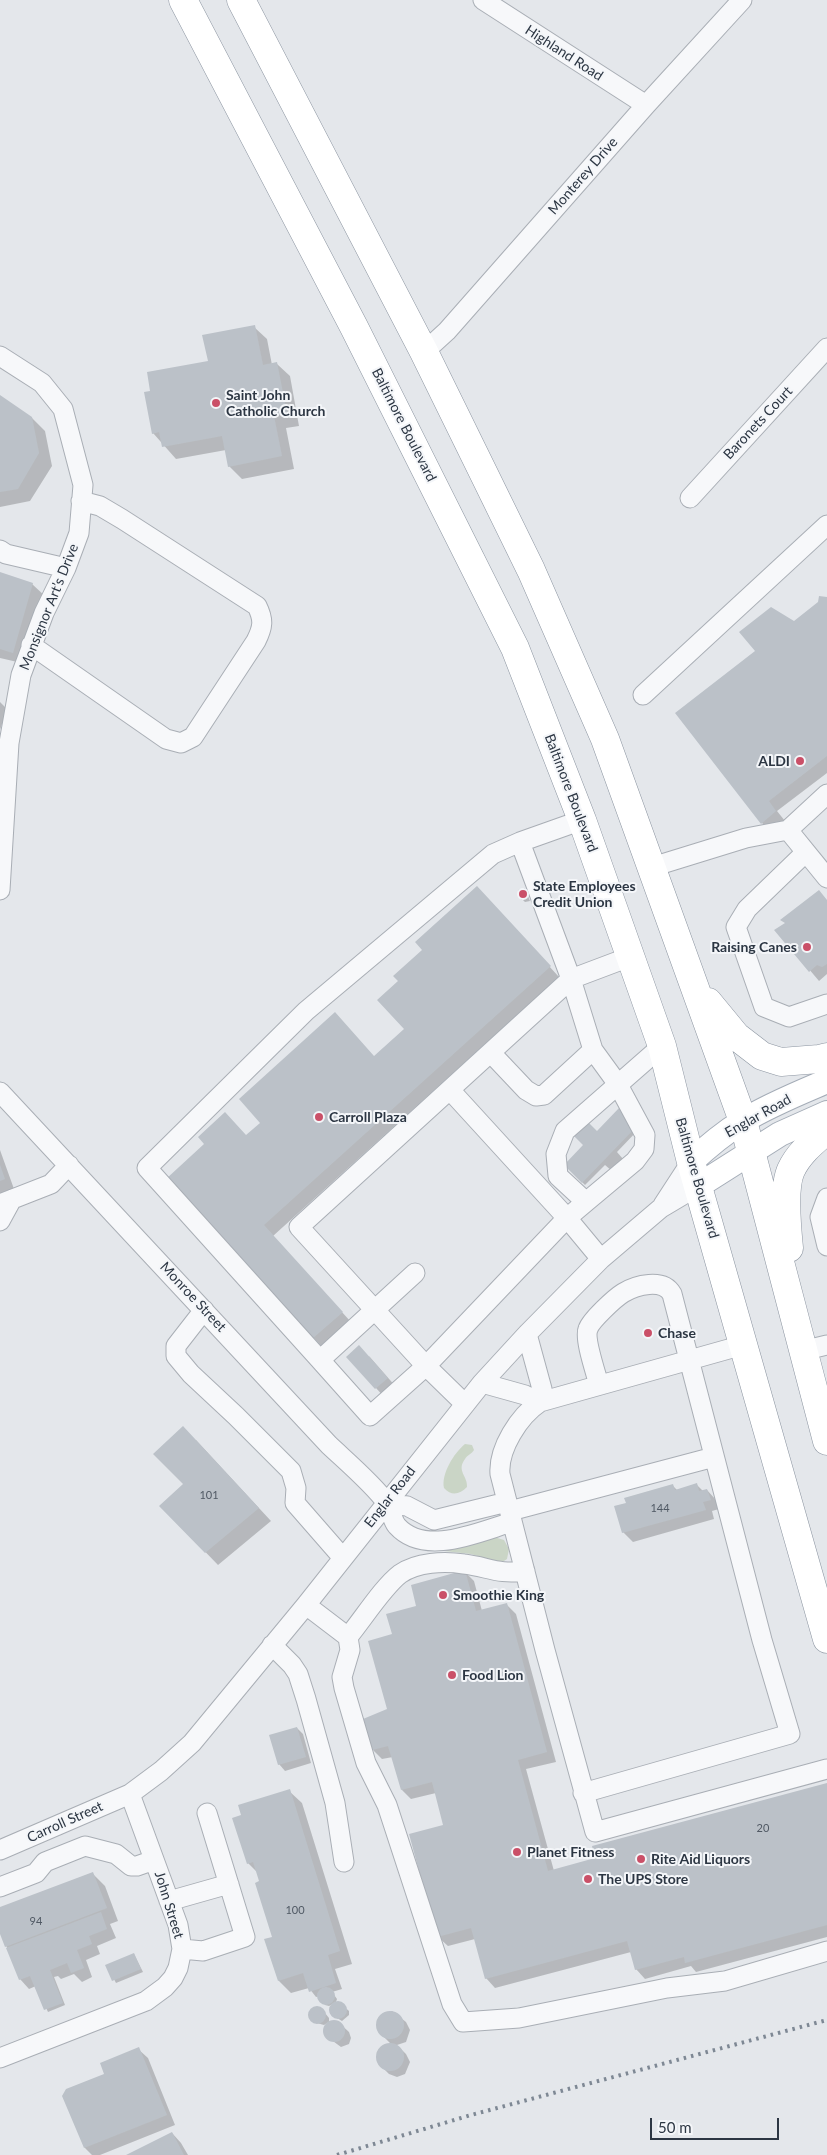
<!DOCTYPE html>
<html>
<head>
<meta charset="utf-8">
<style>
	body { margin:0 }
	#map { position:relative; width:827px; height:2155px; overflow:hidden; background:#e4e7eb; font-family:Lato,sans-serif }
	canvas { display:block }
	.scale { position:absolute; left:650px; top:2118px; width:129px; height:22px; box-sizing:border-box; border:2px solid #2c3643; border-top:0; padding-left:6px; font-size:15px; line-height:18px; white-space:nowrap; color:#2c3643; -webkit-text-stroke:4px #f4f6f9; paint-order:stroke }
</style>
</head>
<body>
<div id="map">
<canvas width="827" height="2155"></canvas>
<div class="scale">50 m</div>
</div>
<script>
const c = document.querySelector('canvas').getContext('2d');
c.lineJoin = 'round';
function fill(path, color) { c.fillStyle = color; c.fill(path, 'evenodd'); }
function strokePath(path, color, width, dash) { c.strokeStyle = color; c.lineWidth = width; c.lineCap = dash ? 'butt' : 'round'; c.setLineDash(dash || []); c.stroke(path); }
function label(font, color, halo, rows, align = 'center') {
  c.font = font + ' Lato,sans-serif'; c.lineWidth = 4; c.setLineDash([]); c.textBaseline = 'middle'; c.strokeStyle = halo; c.fillStyle = color; for (const [text, x, y, turn = 0] of rows) {
    c.save(); c.translate(x, y); c.rotate((+turn || 0) * Math.PI / 180); c.textAlign = isNaN(turn) ? turn : align; if (halo) c.strokeText(text, 0, 0); c.fillText(text, 0, 0); c.restore();
  }
}
const green = new Path2D(`
	M465 1444 472 1445 474 1450C472 1454 467 1455 465 1459 456 1471 468 1476 467 1487 460 1494 452 1497 444 1488 441 1474 454 1453 465 1444Z
	M494 1537 504 1540 509 1549 507 1559 501 1563 471 1554 444 1551Z`);
const shadow = new Path2D(`
	M254 327 267 339 272 365 277 364 290 376 299 426 286 428 294 469 242 479 229 466 226 450 176 459 153 433 152 392 209 362Z
	M0 396 32 418 45 431 52 466 30 501 0 507Z
	M0 573 32 584 45 596 26 664 0 658Z
	M827 598V773L777 811 785 821 771 832 762 823 794 622Z
	M0 702 7 709 0 730Z
	M525 889 530 901 525 902 522 899Z
	M486 897 559 977 273 1236 351 1322 323 1348 168 1179 247 1136 375 1057 405 1030 400 982Z
	M827 900V974L819 981 776 930Z
	M639 1129 617 1152 623 1159 612 1171 605 1165 585 1185 565 1165 597 1133Z
	M0 1150 14 1189 0 1194Z
	M369 1356 397 1388 385 1398 376 1388Z
	M196 1440 271 1521 218 1565 161 1506 184 1484Z
	M697 1485 703 1491 707 1490 716 1500 719 1509 712 1511 714 1519 633 1542 623 1532 673 1486 677 1490Z
	M465 1572 474 1581 482 1611 506 1604 516 1614 556 1762 526 1769 554 1871 597 1859 827 1784V1937L696 1972 691 1966 645 1979 636 1969 631 1952 495 1988 486 1978 475 1939 448 1946 438 1937 445 1826 436 1793 411 1799 402 1790 393 1757 382 1759 373 1750 388 1710 394 1635 418 1607Z
	M297 1728 303 1734 311 1763 285 1771 279 1764Z
	M289 1791 302 1803 352 1964 335 1969 342 1989 332 1992 337 1999 335 2005 340 2003 349 2011V2015L342 2021 332 2015 331 2010 333 2004 329 2006 325 2005 320 1996 316 1997 309 1988 291 1993 279 1981 273 1937 261 1882 258 1873 248 1863Z
	M92 1873 105 1886 118 1921 110 1924 116 1938 97 1946 100 1954 86 1960 92 1977 82 1982 74 1974 61 1979 58 1976 54 1977 65 2005 48 2012 36 1986 29 1989 20 1979 0 1931V1908Z
	M134 1954 143 1972 116 1983 107 1966Z
	M313 2008H321L329 2018V2022L324 2025 313 2022 310 2018V2012Z
	M392 2011 406 2022 410 2030 406 2042 394 2046 400 2048 406 2054 410 2062 405 2074 397 2077 389 2074 382 2067 377 2056 380 2048 387 2044 392 2045 379 2032 377 2024 380 2016Z
	M337 2021 349 2032 351 2038 349 2044 341 2047 326 2036 325 2030 330 2022Z
	M138 2049 148 2058 175 2125 100 2155H92L85 2148 64 2096 106 2074Z
	M172 2133 181 2143 188 2155H129Z`);
const building = new Path2D(`
	M255 325 263 365 277 362 287 413 274 416 282 456 228 467 222 436 162 447 159 432 152 434 144 392 150 391 147 372 208 361 202 335Z
	M0 395 32 417 39 453 18 489 0 492Z
	M0 572 33 583 13 653 0 649Z
	M819 596 827 597V756L769 801 776 811 761 824 675 713 755 651 739 632 771 607 794 621 818 602Z
	M477 886 551 966 264 1225 343 1312 312 1339 166 1179 204 1144 198 1137 225 1112 246 1135 260 1123 239 1099 335 1012 374 1056 404 1029 377 1000 398 981 393 976 422 950 415 942Z
	M525 888 528 898 521 900 518 890Z
	M819 890 827 900V964L822 967 817 965 809 972 774 930 785 923 780 920Z
	M619 1108 637 1126 582 1183 564 1165 583 1145 574 1136 588 1122 597 1131Z
	M0 1165 5 1179 0 1181Z
	M359 1345 388 1378 375 1389 346 1357Z
	M183 1426 259 1508 205 1553 159 1506 183 1484 153 1454Z
	M697 1483 699 1491 707 1489 711 1500 703 1502 706 1510 622 1533 614 1506 626 1503 624 1498 673 1484 675 1490Z
	M465 1570 476 1611 507 1603 547 1752 518 1760 548 1871 595 1858 592 1846 827 1783V1925L685 1963 684 1957 635 1970 627 1941 485 1979 471 1928 437 1937 409 1834 443 1825 432 1782 401 1790 388 1746 372 1750 363 1719 387 1709 368 1641 392 1634 386 1614 416 1606 411 1585Z
	M297 1727 306 1757 278 1765 269 1735Z
	M290 1789 340 1951 328 1955 336 1983 309 1992 303 1973 278 1981 264 1939 272 1937 255 1883 259 1881 253 1862 247 1864 232 1818 241 1815 238 1805Z
	M93 1872 107 1908 5 1947 0 1934V1907Z
	M101 1912 107 1929 89 1936 92 1944 77 1950 84 1968 71 1973 67 1963 50 1970 63 2003 44 2010 30 1976 19 1980 6 1948Z
	M134 1953 141 1969 112 1981 105 1965Z
	M317 1996a9 9 0 1 1 18 0a9 9 0 1 1-18 0Z
	M329 2010a9 9 0 1 1 18 0a9 9 0 1 1-18 0Z
	M308 2015a9 9 0 1 1 18 0a9 9 0 1 1-18 0Z
	M376 2025a14 14 0 1 1 28 0a14 14 0 1 1-28 0Z
	M323 2031a11 11 0 1 1 22 0a11 11 0 1 1-22 0Z
	M376 2057a14 14 0 1 1 28 0a14 14 0 1 1-28 0Z
	M139 2047 167 2115 84 2148 62 2096 66 2089 104 2074 100 2063Z
	M172 2132 184 2155H126Z`);
const minor = new Path2D(`
	M483 0 646 105
	M424 352 447 331 646 105 742 0
	M0 356 42 383 63 409 83 485 79 533 66 568 44 613 21 675 9 743 0 890
	M690 498 827 348
	M0 550 6 554 66 568
	M31 645 166 739 181 743 193 737 256 641C263 627 264 620 257 606L122 519 100 506 81 501
	M643 695 827 525
	M788 830 827 878
	M520 842 571 979 593 1050 617 1083 645 1135 644 1149 635 1161 586 1202
	M806 852 747 909 736 927 764 1007 789 1017 827 1004
	M652 867 746 838 788 830 827 794
	M491 1053 526 1090 536 1096 544 1095 593 1050
	M450 1090 567 1218 586 1202 558 1176 556 1154 565 1131 662 1046
	M0 1092 329 1445C346 1461 373 1484 386 1502 392 1509 391 1519 397 1526 425 1557 478 1532 512 1522
	M827 1198 820 1217 827 1246
	M0 1204 51 1184 69 1165
	M663 1205 691 1162
	M0 1221 12 1199
	M415 1273 320 1360 370 1416 426 1366 567 1218 601 1259
	M204 1310 176 1346V1356L191 1374 236 1416 291 1471 296 1488 295 1503 343 1558
	M527 1334 542 1389 540 1402
	M743 1345 540 1402C519 1416 498 1449 500 1474L545 1650 595 1832 827 1769
	M802 1351 827 1345
	M320 1360 147 1168 306 1011 493 854 520 842 582 820
	M482 1383 525 1395 540 1402
	M465 1404 426 1366 299 1227 571 979 632 956
	M386 1501 392 1504 407 1506 434 1520 507 1502
	M510 1511 714 1457
	M306 1605 348 1637 350 1650 342 1677 344 1688 366 1763 387 1805 452 2004 463 2022 519 2018 667 1988 725 1981 827 1951
	M348 1637C363 1619 383 1587 400 1574 417 1562 444 1561 464 1564 488 1567 499 1575 525 1571
	M272 1645 292 1665 298 1674 306 1699 335 1803 344 1862
	M583 1793 790 1734 762 1640 672 1294C663 1278 636 1285 623 1293 615 1298 591 1320 588 1329 584 1339 596 1373 599 1385
	M0 1850 130 1794 161 1771 192 1743 306 1605 482 1383 527 1334 601 1259 661 1208 698 1186
	M0 1887 36 1873 45 1862 85 1846 116 1854 131 1866H137L154 1860
	M169 1901 229 1884
	M182 1949 203 1951 245 1937 207 1813
	M0 2058 146 2001 165 1987 173 1978 178 1968 182 1949 178 1925 130 1794`);
const major = new Path2D(`
	M691 1162C707 1147 724 1133 743 1121 769 1105 799 1093 827 1081
	M698 1186 780 1134 827 1113`);
const highway = new Path2D(`
	M183 0 354 327 515 648 582 820 662 1046 691 1162 827 1639
	M241 0 424 352 482 470 531 570 605 739 743 1121 827 1441
	M708 1002 736 1036 762 1056 781 1062 819 1059 827 1057
	M789 1248C787 1228 783 1187 791 1170 799 1153 813 1142 827 1130`);
const rail = new Path2D(`
	M337 2155 471 2115 827 2020`);
const markers = [
	[216,403,5,"#ca5068"],
	[800,761,5,"#ca5068"],
	[523,894,5,"#ca5068"],
	[807,947,5,"#ca5068"],
	[319,1117,5,"#ca5068"],
	[648,1333,5,"#ca5068"],
	[443,1595,5,"#ca5068"],
	[452,1675,5,"#ca5068"],
	[517,1852,5,"#ca5068"],
	[641,1859,5,"#ca5068"],
	[588,1879,5,"#ca5068"]
];
const numberNames = [
	["101",209,1495],
	["144",660,1508],
	["20",763,1828],
	["100",295,1910],
	["94",36,1921]
];
const streetNames = [
	["Highland Road",564,53,33],
	["Monterey Drive",583,176,-49],
	["Baronets Court",758,423,-47],
	["Baltimore Boulevard",404,425,63],
	["Monsignor Art’s Drive",49,607,-68],
	["Baltimore Boulevard",571,793,69],
	["Englar Road",758,1116,-29],
	["Baltimore Boulevard",697,1178,74],
	["Monroe Street",193,1297,47],
	["Englar Road",390,1497,-52],
	["Carroll Street",65,1822,-24],
	["John Street",169,1905,73]
];
const poiNames = [
	["Saint John",226,395],
	["Catholic Church",226,411],
	["ALDI",790,761,"right"],
	["State Employees",533,886],
	["Credit Union",533,902],
	["Raising Canes",797,947,"right"],
	["Carroll Plaza",329,1117],
	["Chase",658,1333],
	["Smoothie King",453,1595],
	["Food Lion",462,1675],
	["Planet Fitness",527,1852],
	["Rite Aid Liquors",651,1859],
	["The UPS Store",598,1879]
];
fill(green, '#cad5c6');
fill(shadow, '#0003');
fill(building, '#bbc1c8');
strokePath(minor, '#a9aeb5', 21);
strokePath(major, '#a4acb7', 26);
strokePath(highway, '#8c95a1', 29);
strokePath(minor, '#f7f8fa', 19);
strokePath(major, '#fff', 24);
strokePath(highway, '#fff', 28);
strokePath(rail, '#7e8894', 4, [2.5, 5]);
for (const [x, y, r, color] of markers) { const dot = new Path2D(); dot.arc(x, y, r, 0, 2 * Math.PI); c.fillStyle = color; c.fill(dot); strokePath(dot, '#f4f6f9', 2); }
label('11px', '#505964', null, numberNames);
label('14px', '#2c3643', '#f4f6f9', streetNames);
label('bold 14px', '#2c3643', '#f4f6f9', poiNames, 'left');
</script>
</body>
</html>
